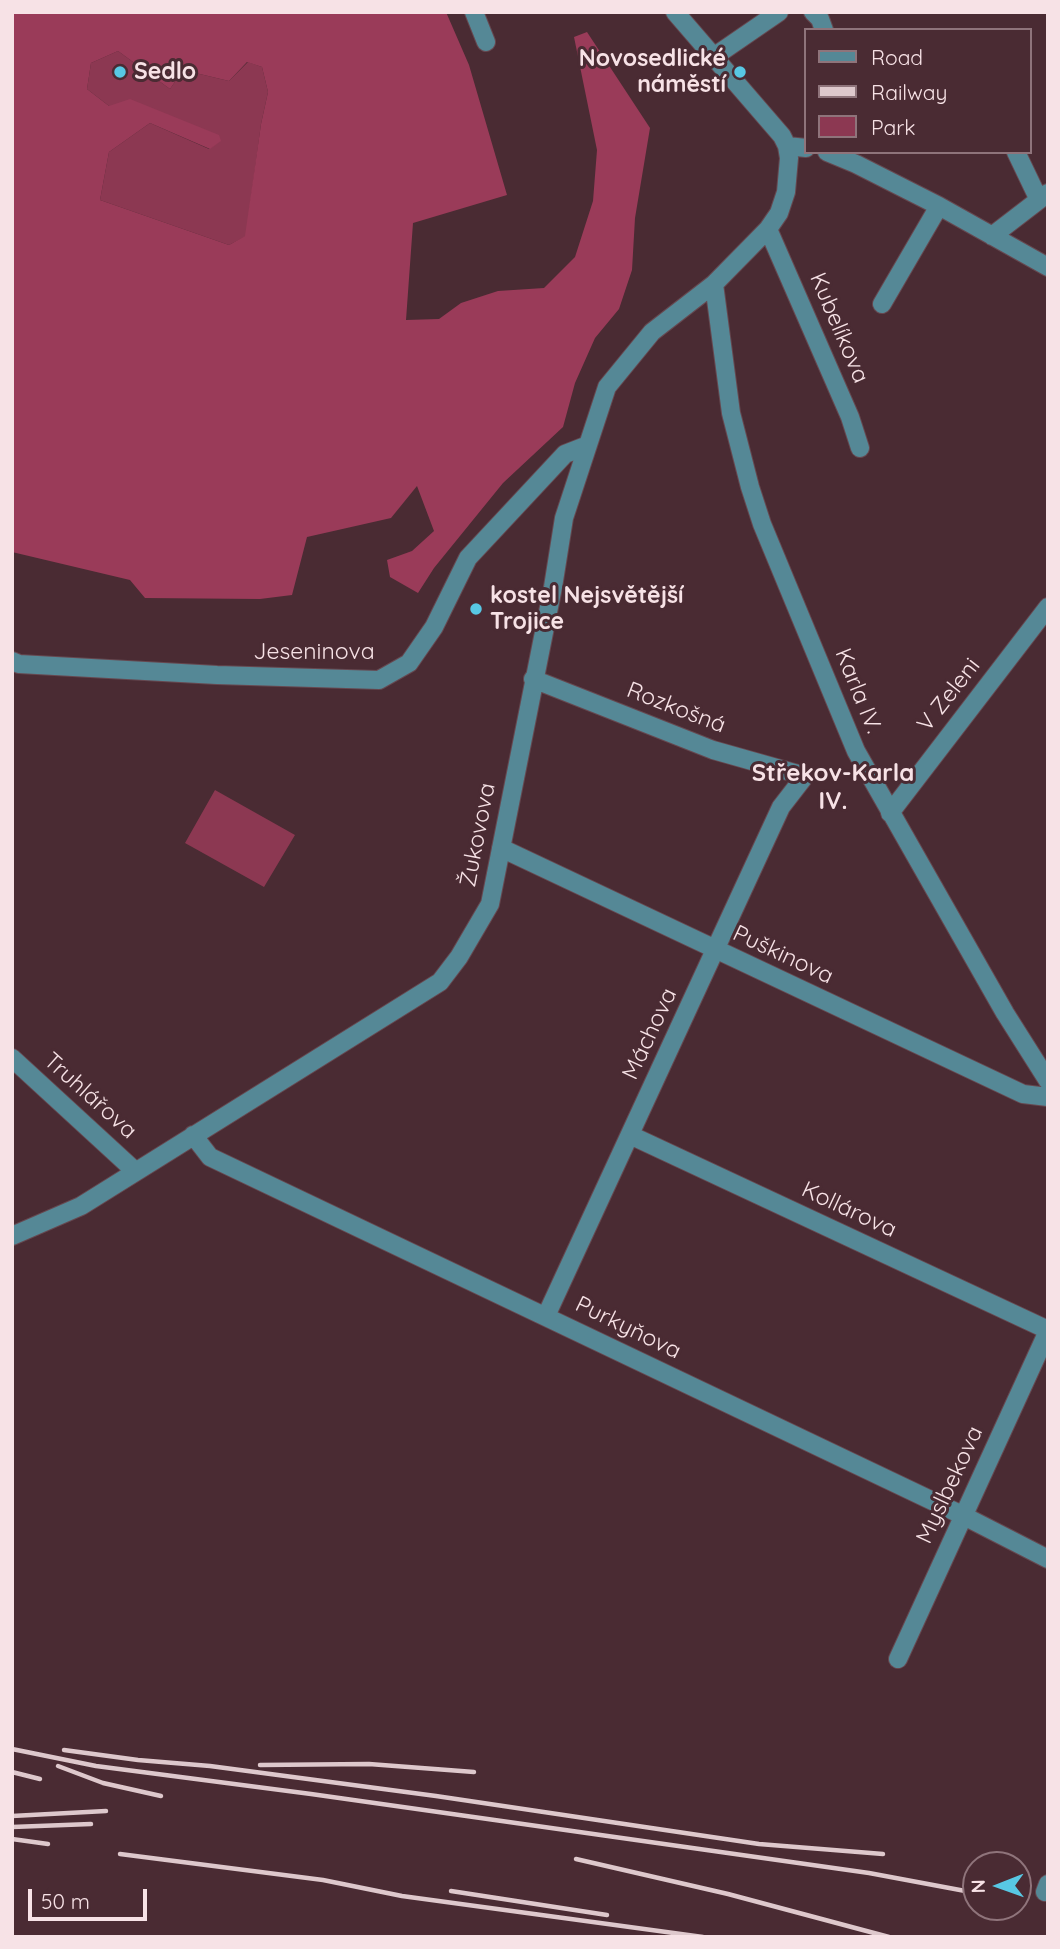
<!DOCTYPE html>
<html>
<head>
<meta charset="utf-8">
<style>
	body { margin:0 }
	#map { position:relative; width:1060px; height:1949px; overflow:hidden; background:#4a2b33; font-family:Quicksand,sans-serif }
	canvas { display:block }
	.frame { position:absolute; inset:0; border:14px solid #f7e2e6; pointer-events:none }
	.legend { position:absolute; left:804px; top:28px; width:228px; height:126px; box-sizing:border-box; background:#4a2b33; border:2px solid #8f747b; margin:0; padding:9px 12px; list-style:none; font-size:21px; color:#f7e2e6 }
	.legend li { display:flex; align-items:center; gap:14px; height:35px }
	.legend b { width:35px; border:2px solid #8f747b }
	.north { position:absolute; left:962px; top:1851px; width:70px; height:70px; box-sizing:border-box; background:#4a2b33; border:2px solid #8f747b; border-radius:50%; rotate:269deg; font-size:19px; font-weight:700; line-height:28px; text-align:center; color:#f7e2e6 }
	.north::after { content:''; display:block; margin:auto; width:24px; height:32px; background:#58c8e4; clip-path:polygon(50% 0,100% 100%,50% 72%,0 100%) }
	.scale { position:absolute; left:28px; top:1889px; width:119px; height:32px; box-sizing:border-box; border:4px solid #f7e2e6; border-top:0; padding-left:9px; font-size:21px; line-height:24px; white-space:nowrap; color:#f7e2e6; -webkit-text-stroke:5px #4a2b33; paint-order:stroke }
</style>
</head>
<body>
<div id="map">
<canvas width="1060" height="1949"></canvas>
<div class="frame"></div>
<ul class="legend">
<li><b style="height:9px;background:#558896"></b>Road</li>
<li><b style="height:9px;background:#dec8cc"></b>Railway</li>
<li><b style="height:19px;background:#8c3852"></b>Park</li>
</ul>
<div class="north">N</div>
<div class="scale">50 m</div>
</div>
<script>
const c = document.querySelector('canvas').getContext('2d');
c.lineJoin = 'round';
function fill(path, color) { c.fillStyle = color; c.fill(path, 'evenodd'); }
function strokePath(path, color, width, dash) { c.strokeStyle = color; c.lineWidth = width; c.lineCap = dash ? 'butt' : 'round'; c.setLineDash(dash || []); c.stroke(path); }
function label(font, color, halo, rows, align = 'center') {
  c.font = font + ' Quicksand,sans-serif'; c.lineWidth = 6; c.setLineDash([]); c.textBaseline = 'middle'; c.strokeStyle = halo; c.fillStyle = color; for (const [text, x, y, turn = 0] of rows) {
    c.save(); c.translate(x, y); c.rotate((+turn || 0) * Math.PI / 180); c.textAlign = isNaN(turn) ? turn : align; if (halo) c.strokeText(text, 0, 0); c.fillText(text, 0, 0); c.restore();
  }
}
const green = new Path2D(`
	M118 51 170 89 183 70 229 81 248 62 262 67 268 92 261 124 246 236 229 245 100 200 109 152 150 123 209 149 220 141 109 106 87 89 91 63Z
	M215 790 295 835 264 887 185 843Z`);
const forest = new Path2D(`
	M12 12H446L469 65 507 195 413 223 406 320 439 319 461 303 498 291 544 288 575 257 593 201 597 150 574 37 587 32 650 128 635 218 632 270 619 309 595 338 575 383 563 427 503 483 434 568 418 593 390 577 387 560 412 551 434 531 417 486 391 518 307 537 292 595 260 599 145 598 130 580 12 552ZM118 51 170 89 183 70 229 81 247 62 262 67 268 92 261 124 245 236 229 245 100 200 109 152 150 123 210 149 221 141 219 135 130 99 109 106 87 89 91 63Z`);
const minor = new Path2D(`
	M474 12 486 42
	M813 12 820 19 824 30
	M715 56 779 12
	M787 146 806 148
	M827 152 856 164 939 206 1048 267
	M1016 152 1039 200
	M768 229 850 417 860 448
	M992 236 1048 193
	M714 284 731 413 750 487 762 524 856 751 1005 1013 1048 1081
	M882 304 939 206
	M12 661 19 664 217 675 379 680 409 663 434 627 468 558 565 454 588 445
	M533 679 713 750 805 776 781 807 546 1316
	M890 813 1048 607
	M501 848 1023 1094 1048 1097
	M12 1058 135 1171
	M193 1135 210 1157 962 1515 1048 1559
	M630 1135 1048 1330
	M12 1236 81 1206 440 982 459 957 490 904 553 587 564 518 607 387 652 332 714 284 768 229 779 213 786 192 789 158 787 146 782 136 675 12
	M898 1659 1048 1331
	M1045 1892 1048 1884`);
const rail = new Path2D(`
	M12 1749 96 1766 311 1794 869 1873 976 1893
	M64 1750 138 1760 210 1766 436 1796 759 1844 883 1854
	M260 1765 369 1764 474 1772
	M58 1766 103 1783 161 1796
	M12 1772 40 1779
	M12 1816 106 1811
	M12 1827 91 1824
	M12 1839 48 1844
	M120 1854 323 1880 402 1896 703 1937
	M576 1859 728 1894 889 1937
	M451 1891 607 1915`);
const markers = [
	[120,72,7,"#58c8e4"],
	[740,72,7,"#58c8e4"],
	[476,609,7,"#58c8e4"]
];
const poiNames = [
	["Novosedlické",726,59,"right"],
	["náměstí",726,85,"right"],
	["Sedlo",134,72],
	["kostel Nejsvětější",490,596],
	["Trojice",490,622]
];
const streetNames = [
	["Kubelíkova",839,328,67],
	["Jeseninova",314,652],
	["Karla IV.",858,691,68],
	["V Zeleni",949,695,-52],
	["Rozkošná",676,708,21],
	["Žukovova",478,835,-79],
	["Puškinova",783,955,25],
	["Máchova",650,1034,-65],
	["Truhlářova",90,1096,42],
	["Kollárova",849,1210,25],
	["Purkyňova",628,1328,26],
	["Myslbekova",950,1485,-65]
];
const neighbourhoodNames = [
	["Střekov-Karla",833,774],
	["IV.",833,802]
];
fill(green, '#8c3852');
fill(forest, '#9a3b59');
strokePath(minor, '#664850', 20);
strokePath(minor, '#558896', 18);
strokePath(rail, '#dec8cc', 4.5);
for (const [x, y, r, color] of markers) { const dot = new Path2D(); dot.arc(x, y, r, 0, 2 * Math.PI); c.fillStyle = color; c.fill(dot); strokePath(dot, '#4a2b33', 2.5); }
label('bold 23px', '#f7e2e6', '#4a2b33', poiNames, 'left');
label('23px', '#f7e2e6', '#4a2b33', streetNames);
label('bold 24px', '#f7e2e6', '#4a2b33', neighbourhoodNames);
</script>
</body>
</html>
